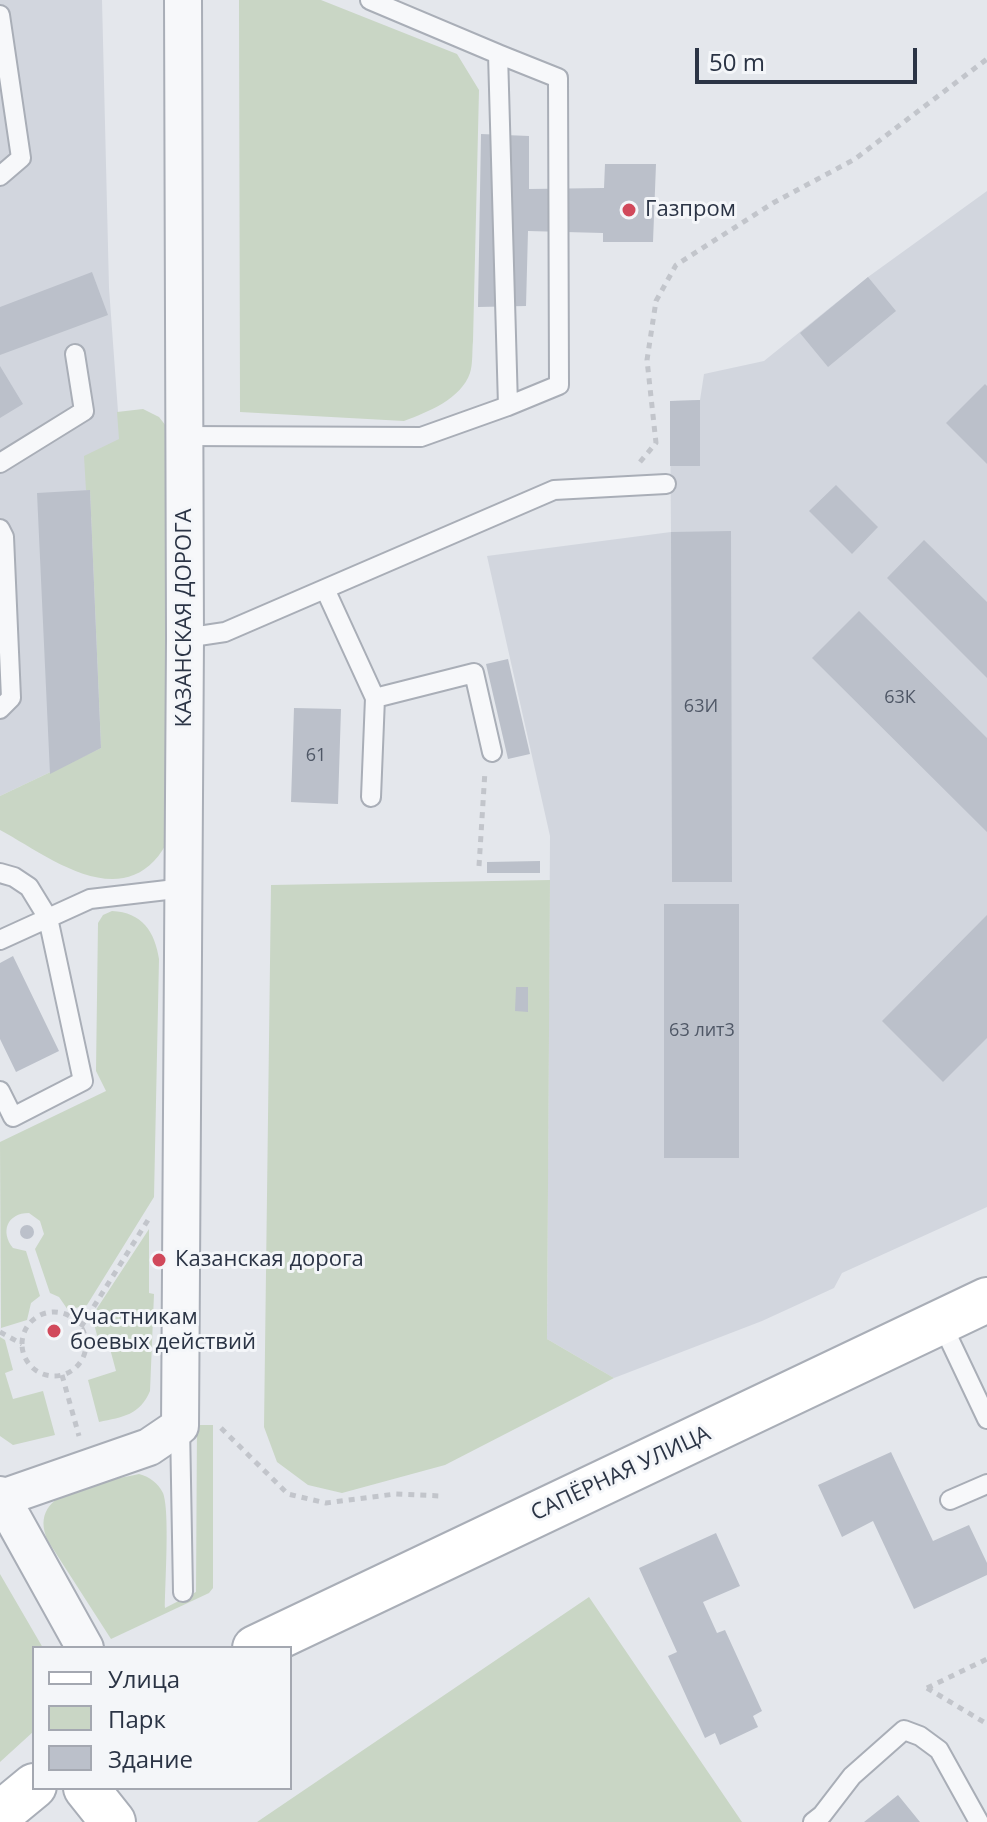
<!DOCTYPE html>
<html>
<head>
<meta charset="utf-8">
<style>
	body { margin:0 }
	#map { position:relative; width:987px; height:1822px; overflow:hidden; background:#e4e7ec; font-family:"Open Sans",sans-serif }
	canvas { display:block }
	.legend { position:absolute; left:32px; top:1646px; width:260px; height:144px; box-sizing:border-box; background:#f4f6f9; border:2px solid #a4a8b1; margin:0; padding:10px 14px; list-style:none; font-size:24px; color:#2b3445 }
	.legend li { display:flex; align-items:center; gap:16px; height:40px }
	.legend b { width:40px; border:2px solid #a4a8b1 }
	.scale { position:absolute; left:695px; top:48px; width:222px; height:36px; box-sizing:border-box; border:4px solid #2b3445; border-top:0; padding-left:10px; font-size:24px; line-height:28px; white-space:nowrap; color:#2b3445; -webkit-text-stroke:6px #f4f6f9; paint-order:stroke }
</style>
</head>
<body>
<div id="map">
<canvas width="987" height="1822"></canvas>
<ul class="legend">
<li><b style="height:10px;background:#fff"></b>Улица</li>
<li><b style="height:22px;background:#c9d6c5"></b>Парк</li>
<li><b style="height:22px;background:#bbc0ca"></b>Здание</li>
</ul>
<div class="scale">50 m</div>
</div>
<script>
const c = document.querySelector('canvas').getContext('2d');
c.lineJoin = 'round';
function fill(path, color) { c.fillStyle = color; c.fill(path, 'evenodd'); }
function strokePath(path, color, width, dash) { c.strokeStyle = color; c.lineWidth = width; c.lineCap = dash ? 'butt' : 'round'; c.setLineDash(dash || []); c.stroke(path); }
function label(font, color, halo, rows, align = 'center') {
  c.font = font + ' "Open Sans",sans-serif'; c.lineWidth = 6; c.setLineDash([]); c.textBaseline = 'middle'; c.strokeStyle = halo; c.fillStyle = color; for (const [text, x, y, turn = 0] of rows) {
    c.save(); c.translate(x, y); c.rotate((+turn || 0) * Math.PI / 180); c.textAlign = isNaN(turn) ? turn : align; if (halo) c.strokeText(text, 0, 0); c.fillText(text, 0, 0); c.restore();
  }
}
const built = new Path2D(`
	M0 0H102L109 288 120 439 90 490 101 748 0 796Z
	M987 191V1207L842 1273 834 1288 762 1321 614 1378 547 1339 550 836 487 556 671 532 670 401 700 400 704 374 764 361 868 277Z`);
const green = new Path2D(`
	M239 0H321L457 54 479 90 473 341C472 350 473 364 470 373 461 399 428 412 404 421L240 412Z
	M143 409 159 417 170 431 169 840C164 847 160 855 154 861 110 907 43 853 0 830V796L101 748 90 491 86 490 84 456 119 439 117 412Z
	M550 880 547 1339 614 1378 445 1465 342 1493 308 1485 277 1462 264 1427 271 885Z
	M112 911C142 912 155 932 159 959L154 1197 87 1305 68 1310 59 1297 50 1293 35 1249 44 1234 40 1221 29 1213C7 1213 0 1232 13 1248L26 1251 40 1296 31 1303 27 1320 1 1328 0 1142 106 1091 96 1071 98 923 103 915Z
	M149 1229V1293L154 1294 150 1391C140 1415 123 1417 99 1422L88 1380 116 1371 109 1345 100 1347 92 1316Z
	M0 1337 5 1340 13 1370 5 1373 13 1399 43 1391 55 1435 13 1445 0 1436Z
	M197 1425H213V1588L209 1593 111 1639 48 1541C24 1488 106 1482 139 1474 150 1477 158 1483 163 1493 170 1511 165 1584 165 1608L196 1592Z
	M0 1574 43 1648H34V1731L0 1762Z
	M589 1597 742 1822H257Z`);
const building = new Path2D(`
	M481 134 529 136V189L604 188 605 164H656L653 242H603V233L528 231 526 306 478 307Z
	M92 272 108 315 0 355V307Z
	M868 277 896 311 828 367 800 333Z
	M0 366 23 404 0 418Z
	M985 384 987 386V464L946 423Z
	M700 400V466H670V401Z
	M836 485 878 527 852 554 809 511Z
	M90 490 101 748 50 774 37 493Z
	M731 531 732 882H672L671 532Z
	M924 540 987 602V678L887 578Z
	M859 611 987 738V832L812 658Z
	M508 659 530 754 508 759 486 664Z
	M294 708 341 709 338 804 291 802Z
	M540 861V873H487V862Z
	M664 904H739V1158H664Z
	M987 915V1038L943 1082 882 1021Z
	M13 956 59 1051 16 1072 0 1039V963Z
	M516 987H528V1012L515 1011Z
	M20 1232a7 7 0 1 1 14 0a7 7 0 1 1-14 0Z
	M891 1452 933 1541 969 1525 987 1563V1575L914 1609 873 1521 842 1537 818 1485Z
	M716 1533 740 1586 703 1602 717 1633 725 1630 762 1711 753 1716 758 1727 720 1745 715 1733 705 1738 668 1656 677 1652 639 1568Z
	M898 1795 920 1822H864Z`);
const path = new Path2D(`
	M640 462 656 443 647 360 656 301 676 265 773 203 855 159 987 59
	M479 866 485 771
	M22 1344a32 32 0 1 1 64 0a32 32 0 1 1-64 0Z
	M81 1327 148 1220
	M0 1332 22 1344
	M62 1375 79 1436
	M221 1428 288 1494 326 1503 395 1494 441 1496
	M927 1688 987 1724
	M927 1688 987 1659`);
const lane = new Path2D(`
	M0 15 21 158 0 176
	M498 54 558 78 559 385 508 406
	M184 436 421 437 508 406 498 54 370 0
	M0 463 84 411 75 354
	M0 529 4 537 11 698 0 709
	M325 589 375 698 371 797
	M185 638 225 632 554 490 666 484
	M375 698 474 673 492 752
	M0 873 14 877 29 887 48 918 83 1081 13 1117 0 1091
	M0 940 90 899 184 888
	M941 1322 987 1419
	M180 1426 183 1592
	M950 1500 987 1484
	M813 1822 822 1815 852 1776 904 1730 920 1736 939 1750 979 1822`);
const street = new Path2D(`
	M0 1495 85 1648
	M2 1498 149 1447 180 1426 185 638 183 0`);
const secondary = new Path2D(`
	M255 1648 987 1300
	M86 1788 113 1822
	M0 1814 34 1786`);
const markers = [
	[629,210,8,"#d1495b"],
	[159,1260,8,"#d1495b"],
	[54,1331,8,"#d1495b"]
];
const numberNames = [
	["63К",900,698],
	["63И",701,707],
	["61",316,756],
	["63 лит3",702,1031]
];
const poiNames = [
	["Газпром",645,210],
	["Казанская дорога",175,1260],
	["Участникам",70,1318],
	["боевых действий",70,1343]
];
const streetNames = [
	["КАЗАНСКАЯ ДОРОГА",185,618,-90],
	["САПЁРНАЯ УЛИЦА",621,1474,-25]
];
fill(built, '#d2d6de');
fill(green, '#c9d6c5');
fill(building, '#bbc0ca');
strokePath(lane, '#a9aeb7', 22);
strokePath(street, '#a9aeb7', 40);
strokePath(secondary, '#a9aeb7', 48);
strokePath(path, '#c2c5cb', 5, [6, 6]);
strokePath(lane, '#f7f8fa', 18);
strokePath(street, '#f7f8fa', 36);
strokePath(secondary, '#fff', 44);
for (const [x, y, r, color] of markers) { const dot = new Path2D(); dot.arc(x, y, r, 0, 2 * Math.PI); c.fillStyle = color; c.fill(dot); strokePath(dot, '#f4f6f9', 3); }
label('18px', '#4f5766', null, numberNames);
label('22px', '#2b3445', '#f4f6f9', poiNames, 'left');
label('22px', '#2b3445', '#f4f6f9', streetNames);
</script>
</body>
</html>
